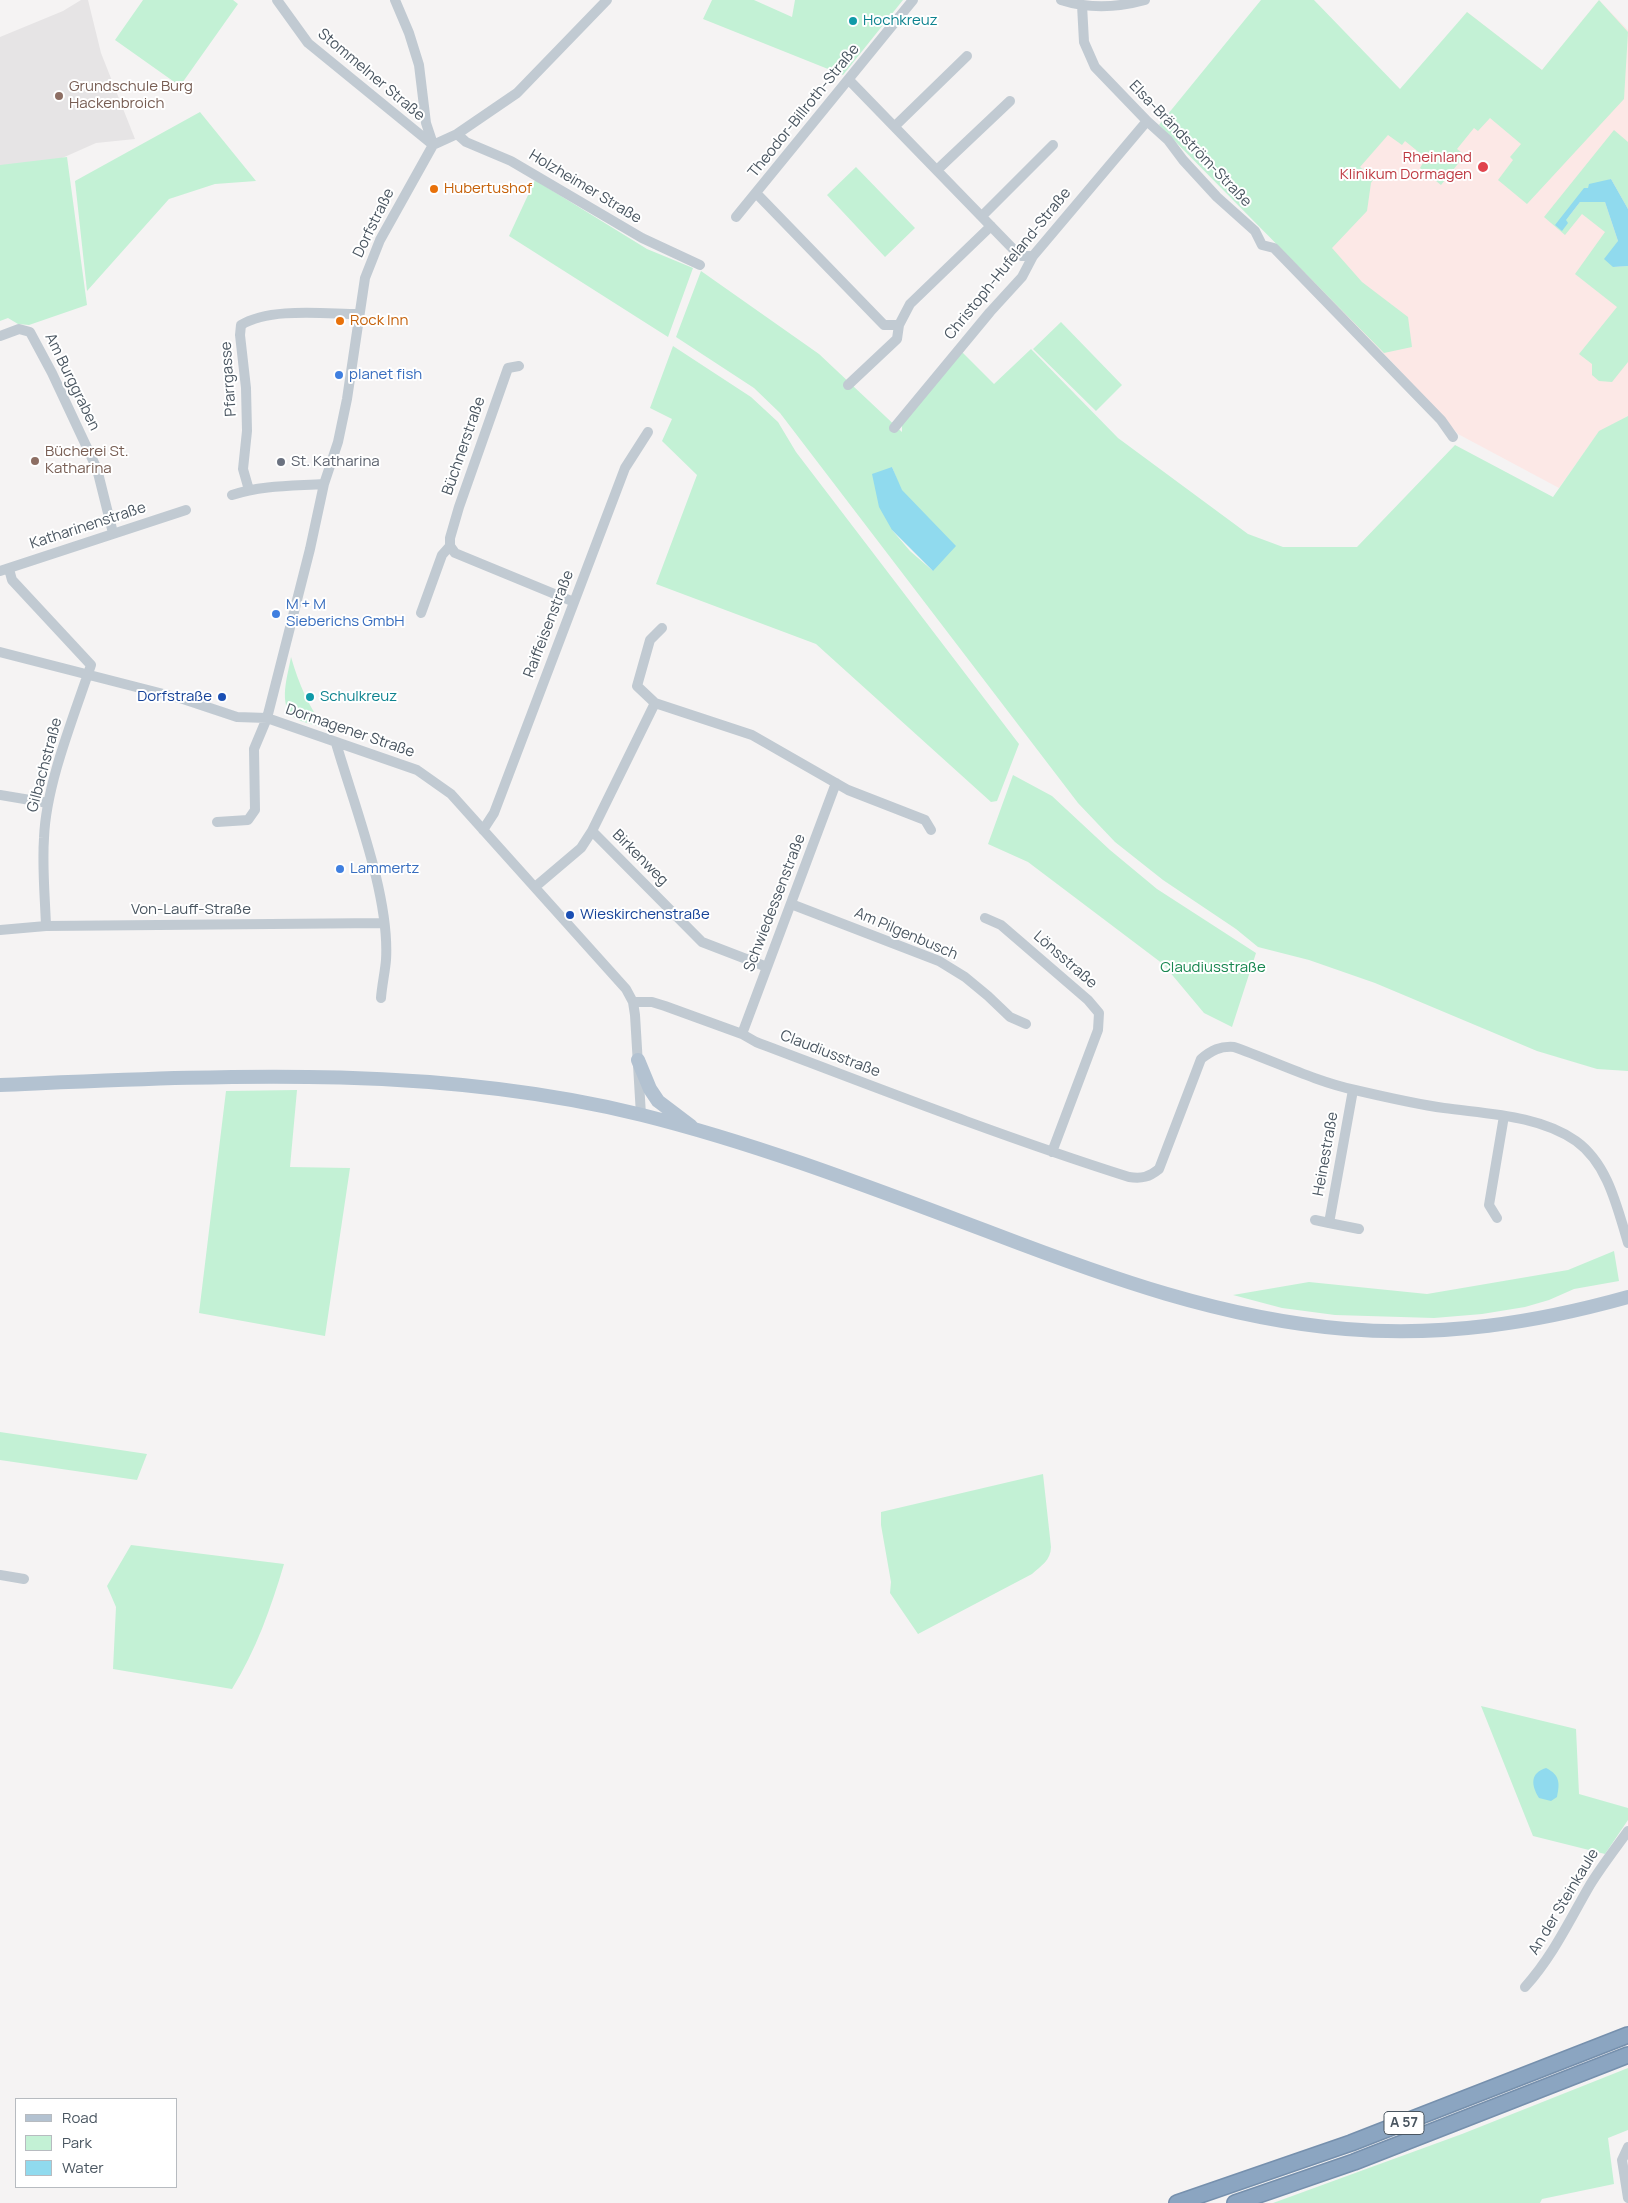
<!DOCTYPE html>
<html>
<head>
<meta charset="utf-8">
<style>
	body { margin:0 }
	#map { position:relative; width:1628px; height:2203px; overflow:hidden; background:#f5f3f3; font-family:Manrope,sans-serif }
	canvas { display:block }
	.legend { position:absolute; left:15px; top:2098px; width:162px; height:90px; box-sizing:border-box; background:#fff; border:1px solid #b7bbc0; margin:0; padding:6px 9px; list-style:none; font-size:15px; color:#4a5661 }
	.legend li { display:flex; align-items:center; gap:10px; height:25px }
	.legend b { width:25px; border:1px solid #b7bbc0 }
</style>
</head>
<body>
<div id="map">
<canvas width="1628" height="2203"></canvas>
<ul class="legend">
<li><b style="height:6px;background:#b3c2d1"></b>Road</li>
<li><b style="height:14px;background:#c3f1d5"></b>Park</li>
<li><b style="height:14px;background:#90daee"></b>Water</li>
</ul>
</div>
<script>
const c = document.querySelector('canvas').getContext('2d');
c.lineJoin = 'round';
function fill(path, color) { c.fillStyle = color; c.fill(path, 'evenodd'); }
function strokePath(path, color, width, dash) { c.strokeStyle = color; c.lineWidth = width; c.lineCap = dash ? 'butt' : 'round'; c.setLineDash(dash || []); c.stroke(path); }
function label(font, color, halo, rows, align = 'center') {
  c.font = font + ' Manrope,sans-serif'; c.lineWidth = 4; c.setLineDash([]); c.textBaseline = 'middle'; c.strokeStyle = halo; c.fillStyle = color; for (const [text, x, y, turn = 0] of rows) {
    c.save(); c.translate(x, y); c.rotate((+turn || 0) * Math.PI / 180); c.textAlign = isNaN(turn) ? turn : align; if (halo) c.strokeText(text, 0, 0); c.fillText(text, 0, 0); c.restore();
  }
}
const education = new Path2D(`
	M81 0H88L101 53 135 139 96 143 60 159 0 173V37L63 11Z`);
const medical = new Path2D(`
	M1599 0 1628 30V416L1599 432 1559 488 1458 434 1392 362 1276 244 1467 12 1542 70Z`);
const green = new Path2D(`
	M143 0H233L238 4 180 86 115 40Z
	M712 0H754L792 17 795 0H903L843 75 703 19Z
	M1261 0H1314L1400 89 1467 12 1542 70 1599 0 1628 32 1624 99 1527 204 1498 180 1513 160 1510 157 1521 144 1490 118 1478 131 1474 128 1457 149 1465 155 1441 185 1420 168 1426 158 1405 141 1402 145 1388 135 1360 167 1374 178 1371 183 1367 211 1332 248 1362 282 1408 317 1412 347 1384 353 1159 125Z
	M200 112 256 181 215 184 169 199 87 291 75 181Z
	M1614 130 1628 142V209L1611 179 1589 187 1566 220 1580 202H1605L1618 241 1613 267 1628 266V362L1612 382 1599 381 1592 375V364L1579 354 1617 307 1575 274 1605 232 1582 214 1565 235 1544 217Z
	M67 157 87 305 29 325 18 324 8 318 0 321V165Z
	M856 167 915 228 885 257 827 195Z
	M535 180 647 249 693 268 668 337 509 236Z
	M701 271 819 354 902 432V423L961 351 994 384 1031 349 1118 438 1248 534 1283 547H1357L1455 445 1553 497 1599 431 1628 416V1071L1597 1069 1537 1051 1375 983 1309 960 1258 947 1236 929 1163 880 1115 842 1078 803 780 413 754 388 676 337ZM892 467 933 571 910 551 892 530Z
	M1061 322 1122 385 1096 411 1033 349Z
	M673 346 751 397 778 422 796 452 1019 744 997 801 991 802 816 644 656 584 697 475 662 441 672 419 650 408Z
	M291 657C299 684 308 706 325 728 316 725 303 723 295 718 277 706 288 675 291 657Z
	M1013 775 1052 796 1110 850 1157 889 1256 953 1232 1027 1204 1013 1163 964 1028 862 988 844Z
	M297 1090 290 1167 350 1168 325 1336 199 1313 226 1091Z
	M1614 1251 1619 1281 1574 1289 1549 1300 1525 1307 1482 1314 1434 1318 1335 1315 1282 1308 1233 1295 1309 1282 1427 1294 1568 1270Z
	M0 1432 147 1454 137 1480 0 1460Z
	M1043 1474 1051 1547C1051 1560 1041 1566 1032 1574L918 1634 890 1593 891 1582 881 1525V1512Z
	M131 1545 284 1564C271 1608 256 1650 232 1689L113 1669 116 1607 107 1586Z
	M1481 1706 1576 1729 1579 1794 1628 1808V1820L1605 1854 1533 1836Z
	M1628 2068V2130L1608 2138 1614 2184 1542 2199 1540 2203H1273L1462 2134Z`);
const water = new Path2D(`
	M1611 179 1628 209V266L1613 267 1604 259 1618 241 1605 202H1580L1566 220 1568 223 1562 231 1555 225 1584 188H1588L1589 184Z
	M892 467 902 490 956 546 933 571 892 530 879 507 872 474Z
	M1546 1768C1560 1775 1560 1783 1557 1797L1551 1801 1539 1798C1531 1785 1530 1773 1546 1768Z`);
const minor = new Path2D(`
	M277 0 308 43 433 145
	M395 0 409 33 419 65 426 123 433 144
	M1061 0C1089 9 1116 8 1145 0
	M1082 5 1084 42 1095 67 1147 121 1168 140 1183 160 1217 197 1255 231 1262 245 1274 248 1441 420 1453 437
	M849 80 1016 252 1022 256H1033
	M895 126 967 56
	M457 134 466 142 511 161 642 238 700 265
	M937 170 1010 101
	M756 193 884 325H899
	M982 216 1053 145
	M736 217 913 0
	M0 336 19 329 30 332 52 373 97 469 113 533
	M519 366 508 368 459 507 450 538V546L455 553 574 602
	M848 385 897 339 899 325 910 304 991 226
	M894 428 990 312 1022 277 1033 256 1147 121
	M249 490 243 469 247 431 246 388 240 335 241 325C270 307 326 314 359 314
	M232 495C262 485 293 486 324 484
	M9 569 12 580 91 665C74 716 46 784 44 838 42 867 45 897 46 926
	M0 571 186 510
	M421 613 442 555 450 546
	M662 628 650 640 637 686 655 703 752 735 848 790 925 820 931 830
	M0 652 183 699 237 717 267 718 417 770 451 794 626 989 633 1002 635 1015 641 1115
	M336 743C354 805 390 896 386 960 385 972 382 985 381 998
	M0 795 48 803
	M217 822 248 820 255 810 254 749 267 718 310 549 324 484 338 442 347 399 365 278 380 240 433 145 457 134 517 93 607 0
	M483 830 494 813 625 468 648 432
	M592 831 702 942 767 967
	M535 887 581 848 592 831 655 703
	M791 904 939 961 965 977 988 996 1010 1017 1026 1024
	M985 918 1001 925 1088 1000 1099 1013 1098 1030 1052 1152
	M0 930 46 926 383 923
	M633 1002H652L665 1006 742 1034 756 1042C880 1089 1003 1137 1129 1177 1142 1179 1149 1177 1159 1169L1201 1059C1212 1050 1220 1046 1234 1047 1274 1061 1314 1081 1355 1090 1385 1097 1415 1104 1444 1108 1487 1114 1539 1115 1576 1141 1608 1164 1617 1207 1628 1243
	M742 1034 836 783
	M1353 1090 1329 1223 1359 1229
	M1497 1218 1489 1205 1504 1116
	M1315 1220 1329 1223
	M0 1575 24 1579
	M1525 1987C1553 1956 1569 1921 1590 1885 1601 1867 1615 1849 1628 1831
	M1628 2147 1622 2160 1628 2198`);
const major = new Path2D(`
	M638 1060 650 1089 658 1101 691 1126
	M0 1085C214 1076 432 1063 642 1115 762 1145 877 1190 992 1233 1107 1277 1223 1319 1346 1329 1443 1337 1535 1323 1628 1297`);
const highway = new Path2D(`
	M1177 2203 1351 2143 1628 2035
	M1235 2203 1354 2162 1628 2055`);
const markers = [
	[853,21,5,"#0f9aa8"],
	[59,96,5,"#8d6e63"],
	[1483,167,6,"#e0444e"],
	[434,189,5,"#e8710a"],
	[340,321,5,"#e8710a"],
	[339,375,5,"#3f7fe0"],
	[35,461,5,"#8d6e63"],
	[281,462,5,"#6b7280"],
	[276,614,5,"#3f7fe0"],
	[222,697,5,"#1a4fb4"],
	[310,697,5,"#0f9aa8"],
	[340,869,5,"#3f7fe0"],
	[570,915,5,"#1a4fb4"]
];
const shields = [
	[1404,2123,40]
];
const shieldNames = [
	["A 57",1404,2123]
];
const cultureNames = [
	["Hochkreuz",863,21],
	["Schulkreuz",320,697]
];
const streetNames = [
	["Stommelner Straße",371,75,40],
	["Theodor-Billroth-Straße",804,111,-51],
	["Elsa-Brändström-Straße",1190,144,46],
	["Holzheimer Straße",585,187,31],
	["Dorfstraße",374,223,-64],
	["Christoph-Hufeland-Straße",1008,264,-51],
	["Pfarrgasse",229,379,-94],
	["Am Burggraben",72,382,64],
	["Büchnerstraße",464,446,-71],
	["Katharinenstraße",88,526,-18],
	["Raiffeisenstraße",549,624,-69],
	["Dormagener Straße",350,731,19],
	["Gilbachstraße",45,765,-75],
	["Birkenweg",640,858,45],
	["Schwiedessenstraße",775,903,-69],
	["Von-Lauff-Straße",191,910],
	["Am Pilgenbusch",906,934,23],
	["Lönsstraße",1065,960,41],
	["Claudiusstraße",830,1054,21],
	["Heinestraße",1326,1154,-80],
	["An der Steinkaule",1564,1902,-59]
];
const educationNames = [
	["Grundschule Burg",69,87],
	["Hackenbroich",69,104],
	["Bücherei St.",45,452],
	["Katharina",45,469]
];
const healthNames = [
	["Rheinland",1472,158],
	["Klinikum Dormagen",1472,175]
];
const foodNames = [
	["Hubertushof",444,189],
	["Rock Inn",350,321]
];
const shopNames = [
	["planet fish",349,375],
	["M + M",286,605],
	["Sieberichs GmbH",286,622],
	["Lammertz",350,869]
];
const worshipNames = [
	["St. Katharina",291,462]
];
const transitNames = [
	["Dorfstraße",212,697],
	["Wieskirchenstraße",580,915,"left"]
];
const parkNames = [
	["Claudiusstraße",1213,968]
];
fill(education, '#e6e4e5');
fill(medical, '#fce8e6');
fill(green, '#c3f1d5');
fill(water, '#90daee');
strokePath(highway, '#7690ad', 18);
strokePath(minor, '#c1cad2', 10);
strokePath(major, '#b3c2d1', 14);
strokePath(highway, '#8ba5c1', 15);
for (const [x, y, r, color] of markers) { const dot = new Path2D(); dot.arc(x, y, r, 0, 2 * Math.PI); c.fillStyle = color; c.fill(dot); strokePath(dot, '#fff', 2); }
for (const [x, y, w] of shields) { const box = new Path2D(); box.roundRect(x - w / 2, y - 11.5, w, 23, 4); c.fillStyle = '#fff'; c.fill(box); strokePath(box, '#4a5661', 1); }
label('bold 14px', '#4a5661', null, shieldNames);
label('15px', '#0d838f', '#fff', cultureNames, 'left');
label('15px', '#4a5661', '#fff', streetNames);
label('15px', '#785e54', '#fff', educationNames, 'left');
label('15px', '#be3a42', '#fff', healthNames, 'right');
label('15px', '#c56008', '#fff', foodNames, 'left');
label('15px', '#366cbe', '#fff', shopNames, 'left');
label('15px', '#5b616d', '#fff', worshipNames, 'left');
label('15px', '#164399', '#fff', transitNames, 'right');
label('15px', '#17864f', '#fff', parkNames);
</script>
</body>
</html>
